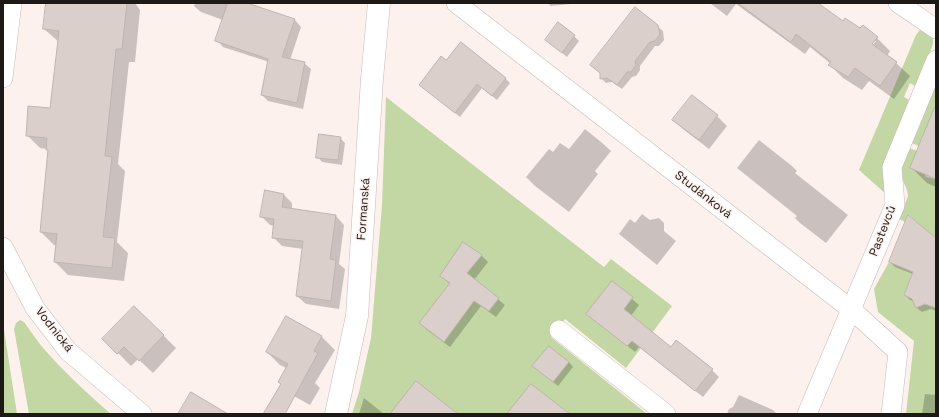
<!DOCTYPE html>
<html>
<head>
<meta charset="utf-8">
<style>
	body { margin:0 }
	#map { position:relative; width:939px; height:417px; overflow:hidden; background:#fdf1ed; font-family:"Space Grotesk",sans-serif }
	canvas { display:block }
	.frame { position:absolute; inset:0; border:4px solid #1d1917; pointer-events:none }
</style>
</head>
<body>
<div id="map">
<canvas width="939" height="417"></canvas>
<div class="frame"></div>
</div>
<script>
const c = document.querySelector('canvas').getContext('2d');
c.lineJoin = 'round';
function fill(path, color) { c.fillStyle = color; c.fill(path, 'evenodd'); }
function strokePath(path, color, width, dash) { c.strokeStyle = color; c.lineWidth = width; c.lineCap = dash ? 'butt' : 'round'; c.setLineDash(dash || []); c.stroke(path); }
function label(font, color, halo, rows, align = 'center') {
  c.font = font + ' "Space Grotesk",sans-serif'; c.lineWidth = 3; c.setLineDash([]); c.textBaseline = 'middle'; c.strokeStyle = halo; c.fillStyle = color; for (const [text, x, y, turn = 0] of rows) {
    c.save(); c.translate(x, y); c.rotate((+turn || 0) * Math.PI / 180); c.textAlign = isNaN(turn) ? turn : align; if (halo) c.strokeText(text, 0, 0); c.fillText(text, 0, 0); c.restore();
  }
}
const green = new Path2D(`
	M923 26 933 36V44L917 87 910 83 904 97 911 101 887 195 859 170 916 35Z
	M936 78V107L919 146 909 142Z
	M386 97 604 267 611 259 672 306 626 368 565 319 551 337 647 414H352L359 392 371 338 382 205Z
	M907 147 917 151 926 177 936 179V238L908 215 905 222 899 219 908 196 907 190 900 174Z
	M889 262 913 272 904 295 913 299 915 305 919 307 924 304 936 308V414H906L914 341 878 312 874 289Z
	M20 320 24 322C31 331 37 341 44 349 65 373 88 394 111 414H29L14 329 16 323Z
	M3 323 17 414H3Z`);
const shadow = new Path2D(`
	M47 3H135L140 10 135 62H129L118 164 125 171 117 242 128 253 124 281 68 275 55 262 57 245H54L41 232 49 151 47 149 40 148 27 135 51 110 59 42 44 29Z
	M195 3H243L295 20 301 27 290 60 304 63 311 69 303 109 268 101 262 95 269 62 223 47 217 40 223 20 201 12 194 6Z
	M547 3H580L551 6Z
	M710 3H816L843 23 877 38 890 51 887 56 896 63 910 76 894 99 869 81 862 90 843 78 830 65 831 64 810 47 805 54 736 4 727 16ZM873 41H876L870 49 869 48Z
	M657 26 663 31 664 40 659 46H655L640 66V70L636 76 632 77 622 89 612 82 606 83 601 78Z
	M574 36 579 41 567 57 546 40Z
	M447 62 505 78 510 83 497 100 482 88 460 117 420 85Z
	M692 97 717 116 727 126 709 149 683 129 674 120Z
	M936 120V187L927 183 912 168Z
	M585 129 601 142 611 151 595 171 598 174 569 212 535 186 526 177 549 149 553 152 560 143 569 149Z
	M340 138 345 143 342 165 322 162 318 157Z
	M759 140 792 166 797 171 795 173 848 215 826 243 800 223 795 218 797 216 737 168Z
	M284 195 292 203V210L336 216 344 225 339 264 345 269 339 309 306 304 297 296 303 249 282 246 273 237 274 226 270 225 261 216Z
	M642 214 650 220 659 218 664 223V231L676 241 657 265 619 234 630 219 635 223Z
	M936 239V311L931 309 922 312 917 308 915 302 910 300 905 295 913 274 895 267 890 262Z
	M481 255 488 262 474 280 505 305 496 317 481 306 450 347 427 330 420 323 450 284 441 276Z
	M612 282 639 305 631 316 671 348 712 370 719 377 703 397 639 347 635 352 587 313Z
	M287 317 322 337 335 350 315 383 320 388 310 405 292 395 286 368 280 365 267 352Z
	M163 335 176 348 153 373 138 359 131 366 104 339Z
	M569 362 573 367 558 386 533 366Z
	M925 394 936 395V414H922Z
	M739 395 773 410 777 414H727L729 409 733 407Z
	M364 398 384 414H359Z`);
const building = new Path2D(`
	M46 3H127L122 49H116L105 156 112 157 103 237 115 238 112 268 54 262 57 234 40 232 48 150H46L47 138 26 136 28 106 50 108 59 31 43 29Z
	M228 3H247L295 19 282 57 305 62 297 103 261 95 268 59 215 41Z
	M738 3H818L843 21 845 18 860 28 863 25 878 37 872 44 897 62 880 86 855 68 848 77 828 65 831 62 796 34 791 42Z
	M635 7 658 25 660 34 655 41 650 42 635 61 636 65 631 72H627L617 85 607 78 600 79V73L590 65Z
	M558 22 575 35 562 53 545 40Z
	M461 42 506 78 492 96 477 84 455 113 419 85 441 56 446 60Z
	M692 95 718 115 699 140 672 120Z
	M935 107H936V179L910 168Z
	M319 134 341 137 338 160 316 158Z
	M265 190 284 194 282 207 336 215 330 259 336 260 331 301 296 296 303 241 272 238 274 219 260 217Z
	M908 215 936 238V308L925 304 916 308 912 299 904 295 913 272 889 262Z
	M463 242 482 255 467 273 499 298 489 311 474 301 444 342 419 323 450 283 440 276Z
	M612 281 633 297 624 309 671 347 676 340 713 369 695 391 632 341 627 346 586 314Z
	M134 306 164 335 139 361 124 347 117 354 102 339Z
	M286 316 322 336 314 351 318 353 285 414H263L281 384 278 382 288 364 266 352Z
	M549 346 569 362 553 382 532 366Z
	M416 381 458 414H390Z
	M531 384 570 414H507Z
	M191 392 228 414H178Z`);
const minor = new Path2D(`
	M456 3 852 310 898 352 891 414
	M898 3 936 29
	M3 78 12 3
	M3 247 35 308 68 351 142 414
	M559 330 666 414
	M807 414 895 205 892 167 936 60`);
const tertiary = new Path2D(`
	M336 414 357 316 372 79 379 3`);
const streetNames = [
	["Studánková",703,195,38],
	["Formanská",364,209,-86],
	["Pastevců",883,231,-69],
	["Vodnická",54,330,52]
];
fill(green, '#c2d7a4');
fill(shadow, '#0003');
fill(building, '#dacfca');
strokePath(building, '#bfb4af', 1);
strokePath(minor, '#c6bab6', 20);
strokePath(tertiary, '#c6bab6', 23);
strokePath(minor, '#fff', 19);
strokePath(tertiary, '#fff', 22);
label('12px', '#1d1917', '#fdf1ed', streetNames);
</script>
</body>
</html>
